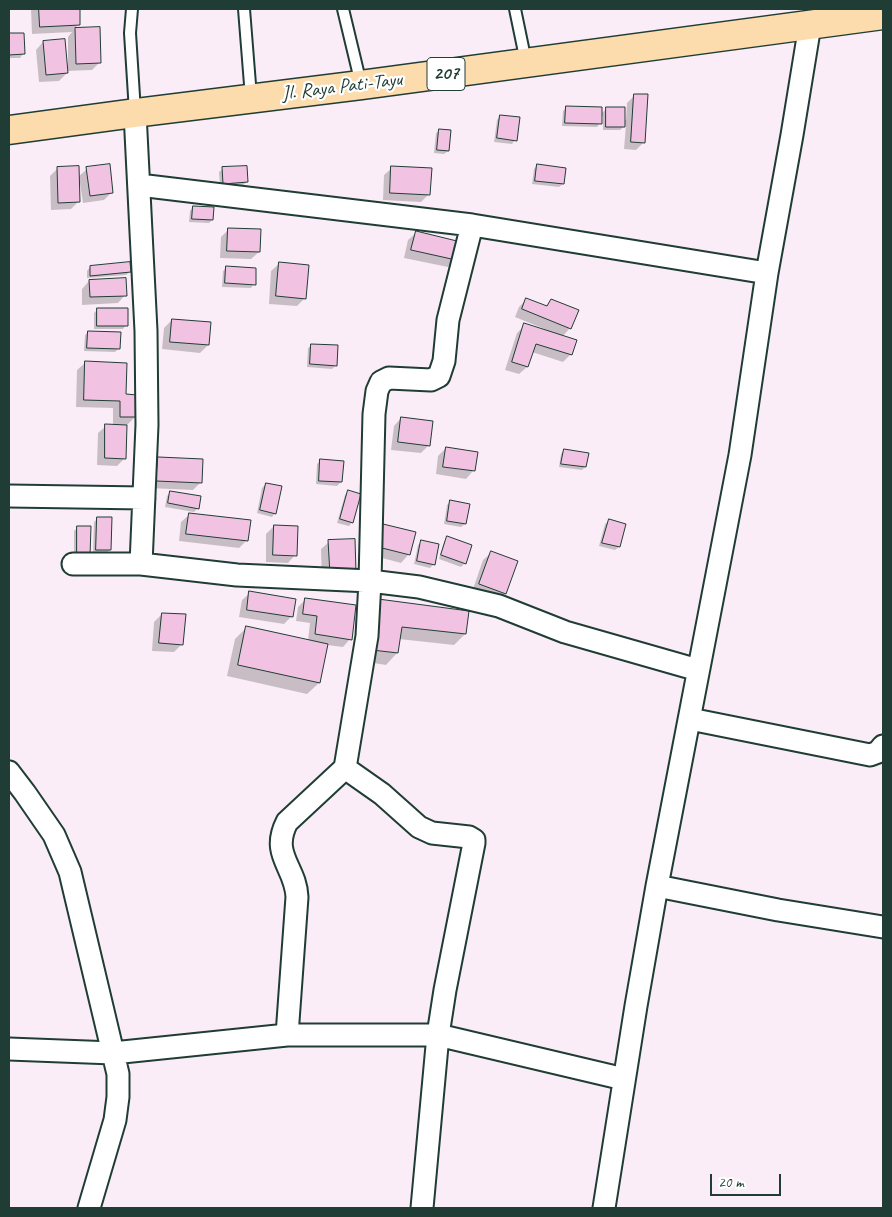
<!DOCTYPE html>
<html>
<head>
<meta charset="utf-8">
<style>
	body { margin:0 }
	#map { position:relative; width:892px; height:1217px; overflow:hidden; background:#fbedf7; font-family:Caveat,sans-serif }
	canvas { display:block }
	.frame { position:absolute; inset:0; border:10px solid #1f3d34; pointer-events:none }
	.scale { position:absolute; left:710px; top:1174px; width:71px; height:22px; box-sizing:border-box; border:2px solid #1f3d34; border-top:0; padding-left:6px; font-size:15px; line-height:18px; white-space:nowrap; color:#1f3d34; -webkit-text-stroke:4px #fff; paint-order:stroke }
</style>
</head>
<body>
<div id="map">
<canvas width="892" height="1217"></canvas>
<div class="frame"></div>
<div class="scale">20 m</div>
</div>
<script>
const c = document.querySelector('canvas').getContext('2d');
c.lineJoin = 'round';
function fill(path, color) { c.fillStyle = color; c.fill(path, 'evenodd'); }
function strokePath(path, color, width, dash) { c.strokeStyle = color; c.lineWidth = width; c.lineCap = dash ? 'butt' : 'round'; c.setLineDash(dash || []); c.stroke(path); }
function label(font, color, halo, rows, align = 'center') {
  c.font = font + ' Caveat,sans-serif'; c.lineWidth = 4.5; c.setLineDash([]); c.textBaseline = 'middle'; c.strokeStyle = halo; c.fillStyle = color; for (const [text, x, y, turn = 0] of rows) {
    c.save(); c.translate(x, y); c.rotate((+turn || 0) * Math.PI / 180); c.textAlign = isNaN(turn) ? turn : align; if (halo) c.strokeText(text, 0, 0); c.fillText(text, 0, 0); c.restore();
  }
}
const shadow = new Path2D(`
	M31 9H78L79 24 74 29 99 28 100 62 92 70 67 71V73L59 81 39 82 36 50 43 42 66 68 68 67V37L72 32 32 34Z
	M23 34V54L20 58H9V35Z
	M635 95 644 142 636 150 624 149 626 125 620 130H603V116H601L600 123 597 127 562 126 563 111 567 107 601 114 606 109 624 120H626L627 103Z
	M500 116 515 140 512 144 494 142 497 120Z
	M440 130 448 151 444 154 434 153 436 133Z
	M537 165 563 184 559 187 532 184 534 169Z
	M392 168 429 194 421 202 383 200 384 175Z
	M57 169 78 177 87 169 112 192 104 200 83 203 80 183H78L79 201 71 209 51 210 50 176Z
	M223 169 247 182 243 185 220 187 219 172Z
	M193 207 212 220 209 223 189 222 190 211Z
	M229 229 259 252 251 259 220 258 221 237Z
	M416 233 455 260 448 267 404 258 408 240Z
	M279 264 305 298 297 306 269 304 271 271Z
	M90 267 130 272 126 275 87 278V271Z
	M227 267 254 284 251 288 222 287 223 271Z
	M89 281 125 295 118 303 82 305V289Z
	M527 299 545 307 551 300 570 328 562 337 571 354 563 362 532 352 527 367 519 374 505 370 517 333 525 325 546 332 547 330 515 317 519 307Z
	M97 310 126 325 123 329H94V313Z
	M172 320 208 345 200 353 162 349 164 328Z
	M88 332 119 348 115 352 84 351 85 335Z
	M312 345 336 365 332 369 307 367 308 348Z
	M85 363 125 396 135 417 127 425H126L125 458 117 466 97 465 98 433 106 426H113V408L76 407 77 370Z
	M401 418 429 445 421 453 391 450 394 426Z
	M446 448 473 471 466 479 436 474 438 456Z
	M564 450 585 467 582 470 559 467 561 454Z
	M158 458 201 482 193 490 149 488 150 466Z
	M321 460 341 482 337 486 316 484 317 464Z
	M266 484 275 513 272 517 257 513 262 488Z
	M348 492 352 522 349 526 337 523 345 495Z
	M170 493 198 508 194 512 165 507 167 496Z
	M451 501 469 505 465 524 461 527 444 524 447 505Z
	M189 515 247 540 239 548 179 541 181 522Z
	M98 518 110 550 106 553H93L94 522Z
	M609 521 625 525 619 547 615 550 599 546 605 524Z
	M384 525 414 532 408 555 401 563 371 555 376 533Z
	M274 526 295 555 288 563 266 562V534Z
	M78 527 89 556 74 559V531Z
	M448 538 465 563 461 567 439 559 444 542Z
	M353 540 322 582 321 549 329 542Z
	M422 542 434 564 430 568 414 564 418 545Z
	M491 553 505 593 498 601 472 592 483 560Z
	M250 593 292 616 284 624 239 617 242 600Z
	M305 600 350 639 343 647 327 645 319 683 307 694 227 676 235 639 247 627 308 641 310 623 296 621 298 607Z
	M367 613 465 634 454 645 399 639 397 653 386 665 361 661Z
	M162 614 182 644 174 652 152 651 154 622Z`);
const building = new Path2D(`
	M39 9H80V25L40 27Z
	M100 27 101 63 76 64 75 28Z
	M9 33H24L25 54 9 55Z
	M65 39 68 73 46 75 43 41Z
	M634 94H648L645 143 631 142Z
	M566 106 602 107V124L565 123Z
	M606 107H625V127H606Z
	M500 115 520 117 517 141 497 138Z
	M439 129 451 130 449 151 437 150Z
	M110 164 113 193 90 196 86 167Z
	M537 164 566 168 564 184 535 181Z
	M79 166 80 202 58 203 57 167Z
	M247 166 248 182 223 184 222 167Z
	M391 166 432 168 430 195 390 193Z
	M193 206 214 207 213 220 192 219Z
	M228 228 261 229 260 252 227 251Z
	M416 231 461 242 456 260 411 250Z
	M130 262 131 272 90 276V266Z
	M279 262 309 265 306 299 276 296Z
	M226 266 256 268V285L225 283Z
	M126 278 127 296 90 297 89 280Z
	M526 298 547 306 551 299 579 310 571 329 522 309Z
	M97 308H128V326H97Z
	M172 319 211 322 209 345 170 342Z
	M524 323 577 340 572 355 536 344 528 367 512 362Z
	M88 331 121 332 120 349 87 348Z
	M311 344 338 345 337 366 310 364Z
	M85 361 127 363 126 394 137 395 136 417H120V401L84 400Z
	M401 417 433 421 430 446 398 442Z
	M105 424 127 425 126 459 105 458Z
	M446 447 478 452 475 471 443 467Z
	M564 449 589 453 586 467 561 464Z
	M158 457 203 459 202 483 156 481Z
	M320 459 344 461 342 482 319 481Z
	M266 483 282 486 276 514 260 510Z
	M348 490 361 494 353 523 340 519Z
	M170 491 201 496 199 509 168 503Z
	M450 500 470 504 466 524 447 521Z
	M189 513 251 520 248 541 186 534Z
	M97 517H112L111 550H96Z
	M609 519 626 524 620 547 602 543Z
	M383 524 416 532 410 555 378 547Z
	M274 525 298 526 297 556 273 555Z
	M77 526H91L90 556H77Z
	M447 536 472 545 466 564 441 555Z
	M355 539 356 573 330 575 328 540Z
	M421 540 439 544 435 565 417 561Z
	M491 551 518 561 506 594 479 584Z
	M249 591 296 599 293 617 247 610Z
	M305 598 356 605 352 640 315 634 317 616 303 614Z
	M378 599 469 611 466 634 402 627 398 653 372 650Z
	M162 613 186 614 183 645 159 643Z
	M246 626 328 644 320 683 238 665Z`);
const lane = new Path2D(`
	M132 9 130 33 135 112
	M244 9 251 97
	M343 9 361 84
	M515 9 526 62`);
const street = new Path2D(`
	M135 113 146 331 147 425 141 564
	M139 185 472 225 767 273
	M9 496 144 498
	M73 564H141L237 575 370 581 419 587 499 606 565 632 698 670
	M690 719 870 755 878 752 883 746
	M9 772 25 793 54 835 70 872 118 1074V1097L115 1120 89 1208
	M657 886 778 910 883 927
	M287 1035H438L445 990 474 843V840L469 837 432 833 419 827 382 794 345 768
	M9 1049 113 1053 287 1035 297 897C296 867 270 855 287 822L345 768 367 636 370 581 374 414 377 391 381 382 389 378 431 380 439 376 444 361 448 320 472 225
	M422 1208 438 1035 624 1079
	M604 1208 636 1006 657 886 740 455 767 273 792 135 810 25`);
const primary = new Path2D(`
	M9 130 135 113 361 85 883 15`);
const shields = [
	[446,74,38]
];
const shieldNames = [
	["207",446,74]
];
const streetNames = [
	["Jl. Raya Pati-Tayu",342,87,-7]
];
fill(shadow, '#0003');
fill(building, '#f2c2e3');
strokePath(building, '#1f3d34', 1);
strokePath(lane, '#1f3d34', 14);
strokePath(street, '#1f3d34', 25);
strokePath(primary, '#1f3d34', 31);
strokePath(lane, '#fff', 10);
strokePath(street, '#fff', 21);
strokePath(primary, '#fcdcac', 28);
for (const [x, y, w] of shields) { const box = new Path2D(); box.roundRect(x - w / 2, y - 16.5, w, 33, 4); c.fillStyle = '#fff'; c.fill(box); strokePath(box, '#1f3d34', 1); }
label('bold 19px', '#1f3d34', null, shieldNames);
label('20px', '#1f3d34', '#fff', streetNames);
</script>
</body>
</html>
